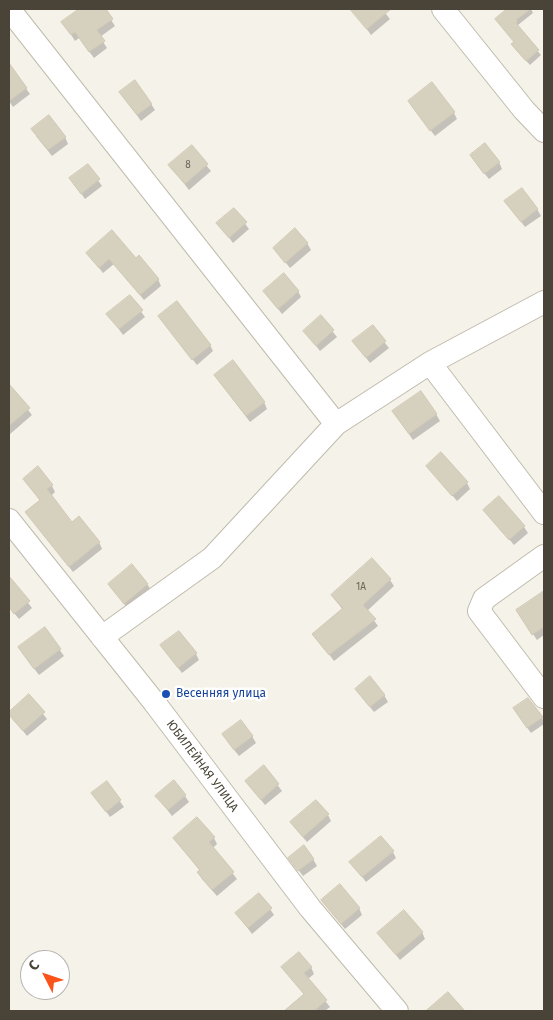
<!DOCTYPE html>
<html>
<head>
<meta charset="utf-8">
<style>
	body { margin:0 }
	#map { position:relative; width:553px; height:1020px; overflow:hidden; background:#f5f2e9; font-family:"Fira Sans",sans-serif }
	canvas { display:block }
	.frame { position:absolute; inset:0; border:10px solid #494437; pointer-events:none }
	.north { position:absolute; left:20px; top:950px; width:50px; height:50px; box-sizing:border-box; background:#fff; border:1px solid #b6b4af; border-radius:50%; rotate:311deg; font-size:14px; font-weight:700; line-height:20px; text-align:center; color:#494437 }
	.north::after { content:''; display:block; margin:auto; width:18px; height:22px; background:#fb531a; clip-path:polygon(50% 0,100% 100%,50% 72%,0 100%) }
</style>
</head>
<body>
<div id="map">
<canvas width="553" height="1020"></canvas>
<div class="frame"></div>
<div class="north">С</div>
</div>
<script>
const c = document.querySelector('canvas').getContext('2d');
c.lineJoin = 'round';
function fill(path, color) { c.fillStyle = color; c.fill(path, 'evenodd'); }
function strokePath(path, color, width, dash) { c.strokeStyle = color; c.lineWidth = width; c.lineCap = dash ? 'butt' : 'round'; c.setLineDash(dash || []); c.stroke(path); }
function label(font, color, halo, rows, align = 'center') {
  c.font = font + ' "Fira Sans",sans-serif'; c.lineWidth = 5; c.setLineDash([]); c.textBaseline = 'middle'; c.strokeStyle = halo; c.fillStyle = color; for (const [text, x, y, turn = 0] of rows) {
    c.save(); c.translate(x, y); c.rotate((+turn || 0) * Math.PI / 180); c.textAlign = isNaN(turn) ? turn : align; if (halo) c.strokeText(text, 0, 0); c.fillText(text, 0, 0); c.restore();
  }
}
const shadow = new Path2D(`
	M82 9H104L115 26 100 37 107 48 94 58 79 38 75 41 63 22Z
	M360 9H382L390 19 371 35 355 13Z
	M509 9H531L533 13 518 25V28L541 55 530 65 515 49V42L497 19Z
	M10 67 30 94 13 107 9 101V68Z
	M121 93 151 104 155 110 141 121Z
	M409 102 454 113 457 119 435 136Z
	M36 136 65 137 68 144 52 156Z
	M191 147 211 171 189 190 170 165Z
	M475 162H499L502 169 489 179Z
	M88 166 102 186 85 199 75 185Z
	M510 207 537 209 541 216 525 227Z
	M234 209 249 229 233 243 218 223Z
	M307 243 311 250 290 268 274 248Z
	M87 253 136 259 158 279 161 286 144 300 114 264 103 273Z
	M264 291H298L301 297 282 314Z
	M130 297 145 317 123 335 108 314Z
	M321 317 337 337 320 351 309 337Z
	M163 322 210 345 213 351 197 365Z
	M372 327 389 348 370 363 354 342Z
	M219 381 264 402 267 409 250 422Z
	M9 386 32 415 9 435Z
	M436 414 440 421 413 440 397 417Z
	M428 466 467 483 470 489 457 501Z
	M24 479 52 486 55 492 51 496 72 524 99 542 102 549 73 572 31 518 41 502Z
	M485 510 524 527 528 533 514 545Z
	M390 580 394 586 367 611 378 626 334 661 314 634 343 610 332 596Z
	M109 584H147L151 590 128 609Z
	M14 585 32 608 19 619 9 607V589Z
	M544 592V635L537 640 517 610Z
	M45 629 64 656 39 675 23 654Z
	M166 652 196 654 199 660 182 673Z
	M360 695H384L388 702 374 712Z
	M29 696 47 719 27 736 9 713Z
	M518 715 542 717 544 724 531 733Z
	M252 736 256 743 239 756 227 741Z
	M264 767 282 791 265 805 251 787Z
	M107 783 124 807 110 817 97 799Z
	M185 796 189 802 172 816 161 802Z
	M328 815 331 821 307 842 295 828Z
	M174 838H214L217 844 213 848 237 879 217 896 202 879 198 873 200 871Z
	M393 852 396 858 366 882 351 862Z
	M313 859 317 866 303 876 294 864Z
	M322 901 359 908 362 915 345 929Z
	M270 909 274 915 252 934 237 914Z
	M422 932 425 939 400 960 378 933Z
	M311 967 314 974 308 979 330 1007 325 1011H305L302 1007 305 995 283 968Z`);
const building = new Path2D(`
	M79 9H106L113 19 97 30 105 41 89 52 75 32 71 35 61 22Z
	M350 9H391L367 29Z
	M507 9H531L516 20 518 21 516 23 539 50 526 61 511 44 514 42 495 19Z
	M9 63 27 88 9 101Z
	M135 80 152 104 137 115 119 92Z
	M432 82 455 112 430 131 408 101Z
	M49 115 66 137 48 150 31 129Z
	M485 143 500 162 484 174 470 155Z
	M192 145 208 164 185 184 168 165Z
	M88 164 100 179 81 194 69 178Z
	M522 188 538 209 521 222 504 201Z
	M234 208 247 222 229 238 216 223Z
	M295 228 308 243 285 263 273 248Z
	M112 230 136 258 139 255 159 279 140 295 109 259 99 268 86 253Z
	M284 273 299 291 278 309 263 291Z
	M130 295 143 310 119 329 106 314Z
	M177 301 211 345 192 360 158 316Z
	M321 315 334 330 316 346 303 331Z
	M373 325 386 341 366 358 352 341Z
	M233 360 265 402 246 416 214 375Z
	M9 384 30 408 9 426Z
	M421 391 437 414 409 434 392 411Z
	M441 452 468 482 452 496 426 466Z
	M38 466 53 485 47 489 72 522 79 516 100 542 69 567 25 512 40 500 23 479Z
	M499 496 525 526 509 540 483 510Z
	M372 558 391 579 363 605 376 619 329 655 312 634 343 608 331 595Z
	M132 564 148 584 124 604 108 584Z
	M9 576 30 601 14 614 9 607Z
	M544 591V627L532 635 516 610Z
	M45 627 61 649 34 669 18 647Z
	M179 631 197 653 178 668 160 645Z
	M370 676 385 695 370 707 355 689Z
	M29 694 45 712 23 731 9 715V712Z
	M528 698 543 717 527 728 513 708Z
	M241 720 253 736 234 750 222 734Z
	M264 765 279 784 261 800 245 781Z
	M174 780 186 795 168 810 155 796Z
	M107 781 121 800 106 812 91 793Z
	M316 800 329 814 303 837 290 822Z
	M197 817 215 837 209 842 234 872 212 890 197 872 200 870 173 838Z
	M381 836 394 851 362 877 349 862Z
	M304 845 314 859 298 871 288 858Z
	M340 884 360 908 341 924 321 900Z
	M259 893 272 908 248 928 235 913Z
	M404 910 423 932 396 955 377 933Z
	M299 952 312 967 304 973 327 1000 314 1011H284L304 994 281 967Z
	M448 992 465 1011H426Z`);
const minor = new Path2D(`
	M9 9 336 424
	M443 9 524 110 544 131
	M430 363 544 513
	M9 520 154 702 310 908 397 1011
	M544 556 484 599 479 611 544 697
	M102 637 212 558 336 424 430 363 544 302`);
const markers = [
	[166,694,5,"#1a4fb4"]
];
const numberNames = [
	["8",188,165],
	["1А",361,587]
];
const transitNames = [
	["Весенняя улица",176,694]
];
const streetNames = [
	["ЮБИЛЕЙНАЯ УЛИЦА",202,766,53]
];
fill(shadow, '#0003');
fill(building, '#d6d0bf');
strokePath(building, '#d1c8b2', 1);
strokePath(minor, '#c0bbac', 24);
strokePath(minor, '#fff', 22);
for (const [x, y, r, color] of markers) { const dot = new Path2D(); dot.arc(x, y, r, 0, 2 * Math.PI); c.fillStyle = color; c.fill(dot); strokePath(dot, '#fff', 2); }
label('10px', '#6c6759', null, numberNames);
label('12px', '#164399', '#fff', transitNames, 'left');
label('12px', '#494437', '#fff', streetNames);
</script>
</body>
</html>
